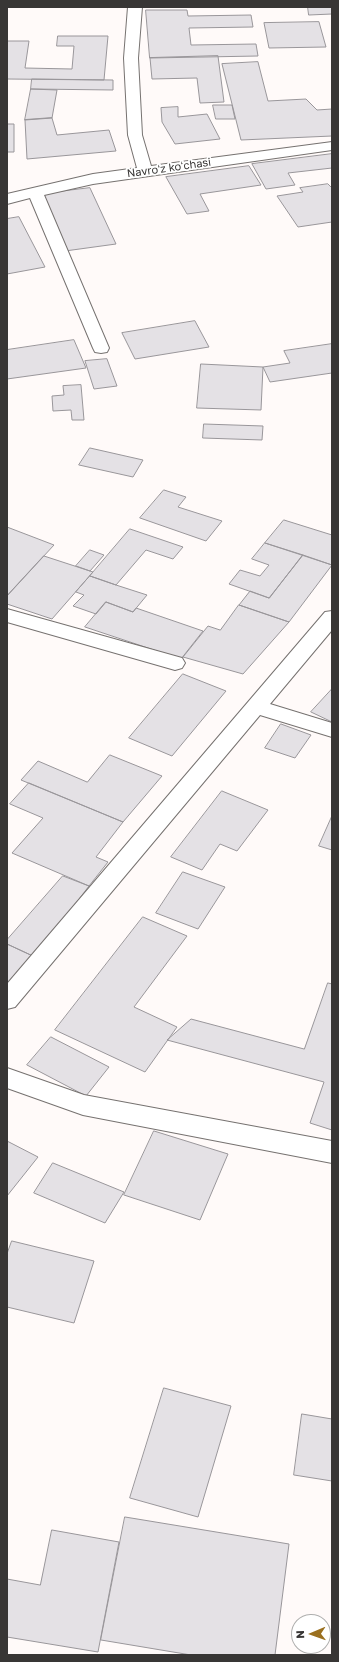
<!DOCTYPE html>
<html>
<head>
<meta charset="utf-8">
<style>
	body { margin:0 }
	#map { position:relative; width:339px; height:1662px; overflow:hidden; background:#fffaf9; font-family:"Golos Text",sans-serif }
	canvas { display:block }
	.frame { position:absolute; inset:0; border:8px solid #383635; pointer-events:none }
	.north { position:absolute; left:291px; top:1614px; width:40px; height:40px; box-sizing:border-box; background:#fff; border:1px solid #afafae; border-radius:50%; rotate:268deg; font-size:11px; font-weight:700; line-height:16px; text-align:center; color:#383635 }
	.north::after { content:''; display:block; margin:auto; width:14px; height:18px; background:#9b701f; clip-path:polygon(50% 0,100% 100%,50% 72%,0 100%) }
</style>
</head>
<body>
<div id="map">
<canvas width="339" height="1662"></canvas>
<div class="frame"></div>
<div class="north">N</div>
</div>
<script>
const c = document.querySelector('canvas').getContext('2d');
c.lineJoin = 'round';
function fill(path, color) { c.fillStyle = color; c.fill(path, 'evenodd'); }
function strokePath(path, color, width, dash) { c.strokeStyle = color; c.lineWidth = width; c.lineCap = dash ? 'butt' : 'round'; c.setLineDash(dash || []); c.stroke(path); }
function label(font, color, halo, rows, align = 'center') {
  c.font = font + ' "Golos Text",sans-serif'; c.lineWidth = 3.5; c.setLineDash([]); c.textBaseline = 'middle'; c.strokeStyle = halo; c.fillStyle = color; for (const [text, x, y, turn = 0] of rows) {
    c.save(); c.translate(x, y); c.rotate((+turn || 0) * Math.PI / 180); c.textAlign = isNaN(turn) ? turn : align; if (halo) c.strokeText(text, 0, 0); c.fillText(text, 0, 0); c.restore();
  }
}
const building = new Path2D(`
	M308 7H332V14L309 15Z
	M146 10H187L188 16 251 15 253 27 189 28 191 45 256 44 258 56 150 58Z
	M319 22 326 47 269 48 264 23Z
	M58 36H108L104 80 7 79V41H29L25 68 72 69 74 46H57Z
	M218 56 224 102 200 103 197 78 152 79 150 58Z
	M258 62 268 101 306 99 317 110 332 109V136L241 140 222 64Z
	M32 79 113 80V90L31 89Z
	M31 89 57 90 52 118 25 120Z
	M213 105H232L235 119H216Z
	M178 107V117L207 114 220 139 175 144 162 122 161 108Z
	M52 118 57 135 109 130 116 151 27 159 25 120Z
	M7 124H14V152H7Z
	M332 154V168L288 173 295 185 266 189 252 164Z
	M249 166 261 185 200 194 209 211 187 214 166 177Z
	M328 184 332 188V222L298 227 277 196 303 192 300 188Z
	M90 188 116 244 65 251 41 194Z
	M19 217 45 267 7 274V219Z
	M195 321 209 347 135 359 122 333Z
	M74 340 86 368 7 379V350Z
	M332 344V373L270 382 263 367 290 363 284 351Z
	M107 359 117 386 94 389 85 361Z
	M201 364 263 367 261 410 197 408Z
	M81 385 84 420H72L71 410 53 411 52 396 64 395 63 386Z
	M204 424 263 426 262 440 203 438Z
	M90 448 143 460 133 477 79 465Z
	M164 490 186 497 178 507 222 521 206 541 140 518Z
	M284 520 332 535V565L265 543Z
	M7 527 54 545 7 596Z
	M130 529 183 547 173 559 146 550 116 585 90 576Z
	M265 543 303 555 269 598 229 584 240 570 260 576 269 565 252 559Z
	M90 550 104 555 90 571 76 566Z
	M303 555 332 565 289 622 239 605 250 591 269 598Z
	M44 556 93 572 52 619 7 604V596Z
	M90 576 116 585 147 595 133 612 106 602 96 614 73 606 84 595 76 592Z
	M106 602 133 612 136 608 203 631 181 659 85 627Z
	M239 605 289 622 243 674 183 657 208 626 220 630Z
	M183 674 226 691 172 756 129 738Z
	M332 689V722L311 712Z
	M281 724 311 735 295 758 265 748Z
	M110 755 162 776 123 822 21 780 38 761 87 782Z
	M29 783 123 822 96 857 108 862 89 886 12 853 43 818 10 804Z
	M222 791 268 810 237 851 220 844 202 870 171 857Z
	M332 816V850L319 846Z
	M183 872 225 887 198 929 156 913Z
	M63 876 89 886 35 957 7 944V940Z
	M143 917 187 936 134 1007 177 1027 145 1072 55 1030Z
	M7 944 35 957 7 990Z
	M328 983 332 984V1130L310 1123 324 1082 167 1040 191 1019 304 1049Z
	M51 1037 109 1067 86 1096 27 1065Z
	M154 1131 228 1154 200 1220 124 1195Z
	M7 1141 38 1157 7 1196Z
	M53 1163 124 1192 105 1223 34 1193Z
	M12 1241 94 1261 74 1323 7 1307V1254Z
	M164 1388 231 1406 198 1517 130 1498Z
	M302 1414 332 1419V1481L294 1475Z
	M125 1517 289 1544 275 1655H191L101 1640Z
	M52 1530 119 1542 98 1652 7 1637V1579L40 1585Z`);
const minor = new Path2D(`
	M128 7H142L138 58 142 135 151 166 332 142V150L93 184 44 195 109 348 107 352 101 353 95 352 93 348 30 198 7 204V194L93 174 137 168 128 135 124 58Z
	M7 609 182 658 185 663 182 668 175 670 7 622Z
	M332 611V630L270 704 332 723V737L260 715 15 1007 7 1009V984L325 612Z
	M7 1068 84 1095 332 1141V1163L83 1115 7 1088Z`);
const farStreetnames = [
	["Navroʻz koʻchasi",169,168,-8]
];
fill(building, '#e4e1e5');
strokePath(building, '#99969a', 1);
strokePath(minor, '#767270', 2);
fill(minor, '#fff');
label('11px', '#383635', '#fff', farStreetnames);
</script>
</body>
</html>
